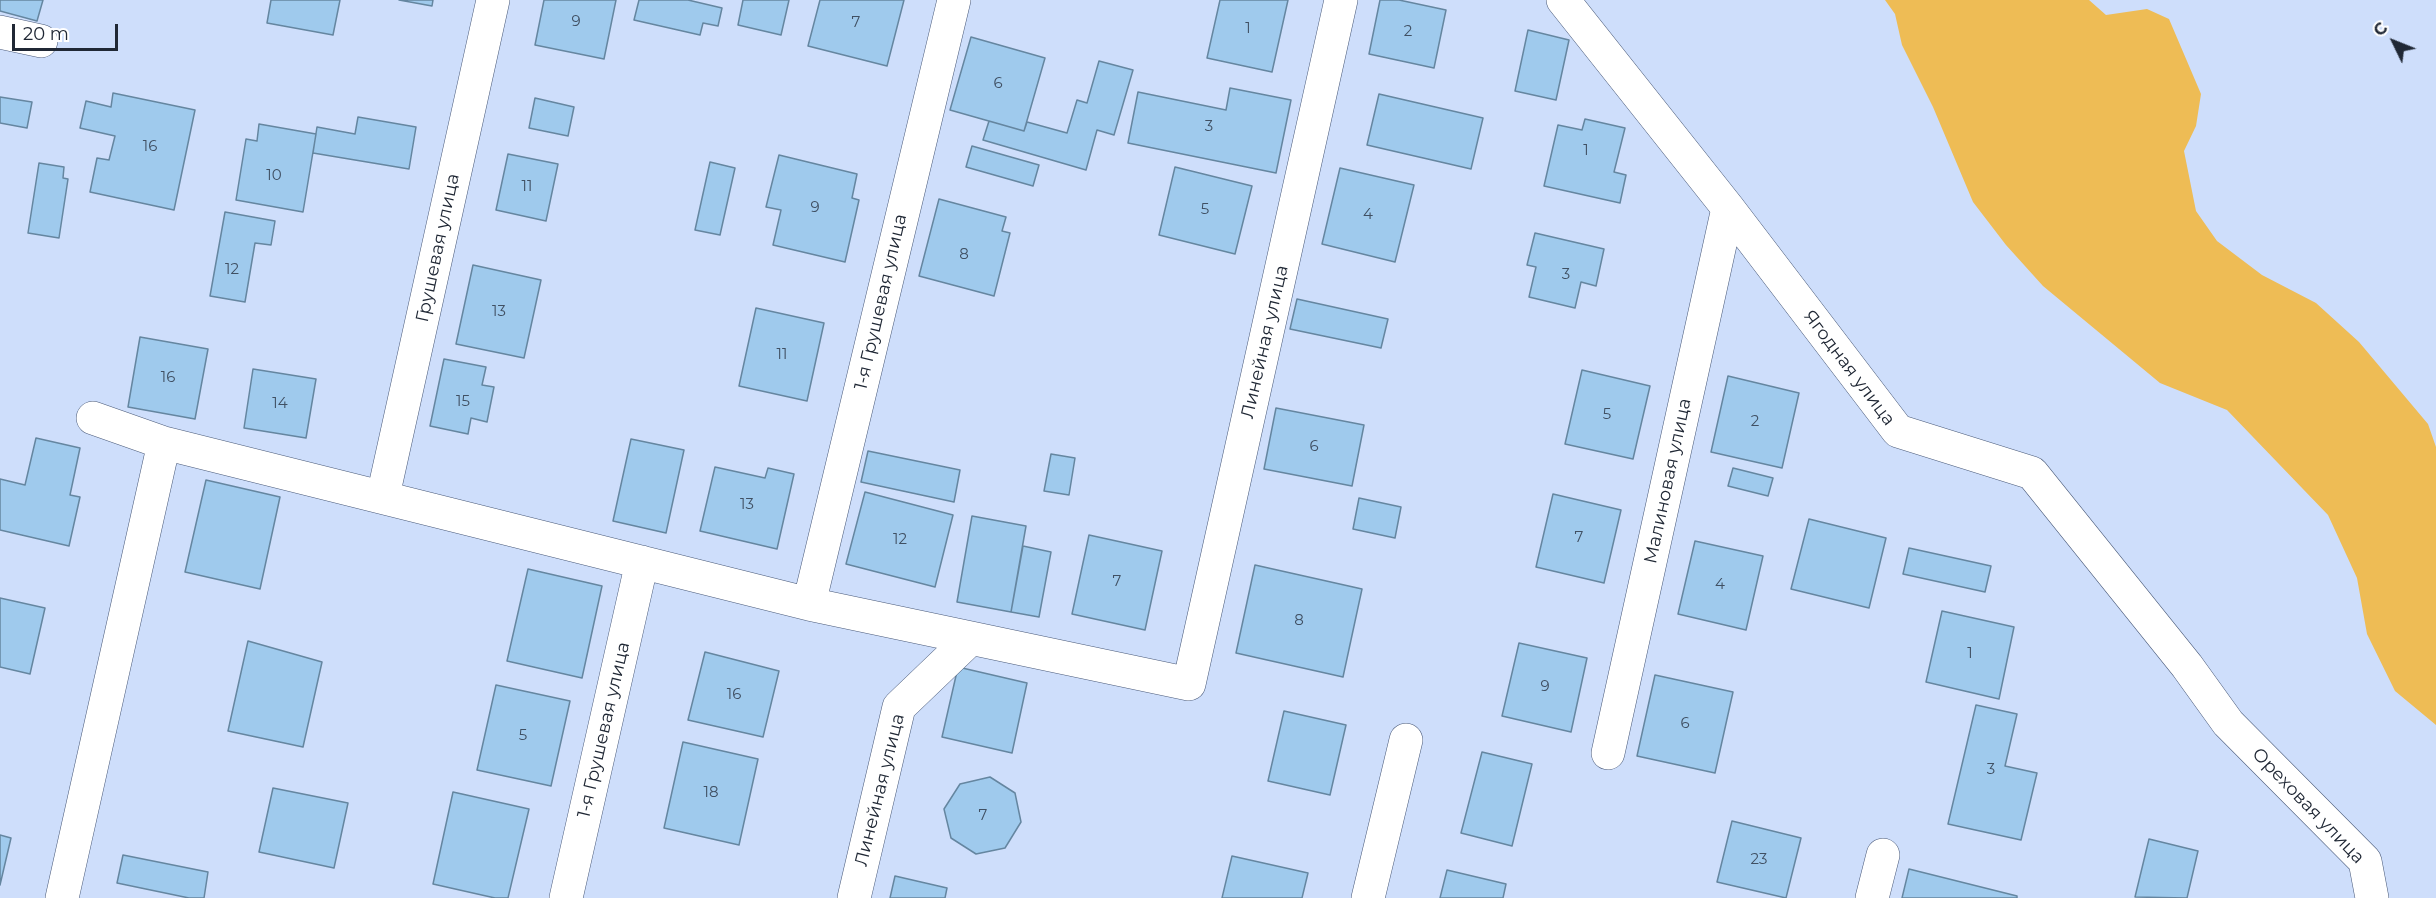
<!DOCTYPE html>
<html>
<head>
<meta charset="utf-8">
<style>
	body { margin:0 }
	#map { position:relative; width:2436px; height:898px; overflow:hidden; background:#cedefb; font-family:Montserrat,sans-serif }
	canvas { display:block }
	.north { position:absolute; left:2364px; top:12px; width:60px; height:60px; -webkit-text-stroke:4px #fff; paint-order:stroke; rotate:313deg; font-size:16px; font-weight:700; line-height:24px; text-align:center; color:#202835 }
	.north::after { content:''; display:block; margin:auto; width:21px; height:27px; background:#202835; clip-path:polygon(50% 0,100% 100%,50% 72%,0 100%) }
	.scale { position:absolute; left:12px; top:24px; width:106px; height:27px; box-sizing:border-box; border:3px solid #202835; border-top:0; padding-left:8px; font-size:18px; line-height:21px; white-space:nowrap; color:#202835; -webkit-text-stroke:4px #fff; paint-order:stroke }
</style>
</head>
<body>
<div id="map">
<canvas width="2436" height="898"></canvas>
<div class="north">С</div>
<div class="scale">20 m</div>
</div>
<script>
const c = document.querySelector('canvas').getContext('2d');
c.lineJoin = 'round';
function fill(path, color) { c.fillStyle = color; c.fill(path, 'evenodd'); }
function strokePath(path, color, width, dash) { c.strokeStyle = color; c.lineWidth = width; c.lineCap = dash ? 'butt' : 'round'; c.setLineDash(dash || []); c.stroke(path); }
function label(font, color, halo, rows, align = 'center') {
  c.font = font + ' Montserrat,sans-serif'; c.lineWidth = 4.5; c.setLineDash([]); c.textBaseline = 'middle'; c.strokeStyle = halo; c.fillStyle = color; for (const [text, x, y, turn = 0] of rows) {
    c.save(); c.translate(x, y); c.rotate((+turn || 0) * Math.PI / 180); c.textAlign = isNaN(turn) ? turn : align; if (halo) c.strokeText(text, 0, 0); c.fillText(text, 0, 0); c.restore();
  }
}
const green = new Path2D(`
	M1885 0H2089L2106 15 2147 9 2169 19 2201 94 2196 126 2184 151 2196 211 2217 241 2262 275 2316 303 2359 342 2428 424 2436 447V725L2395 691 2367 634 2357 578 2328 515 2227 410 2160 383 2043 286 2006 245 1973 202 1933 107 1902 45 1895 14Z`);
const building = new Path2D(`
	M0 0H43L37 21 0 11Z
	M271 0H340L333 35 267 23Z
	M399 0H433L432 6Z
	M544 0H616L604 59 535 45Z
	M639 0H688L722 8 718 26 703 23 700 35 634 20Z
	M743 0H789L781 35 738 25Z
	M820 0H904L887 66 808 46Z
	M1220 0H1288L1272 72 1207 58Z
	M1380 0H1399L1446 10 1434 68 1369 54Z
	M1528 30 1569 40 1556 100 1515 91Z
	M971 37 1045 58 1024 131 950 110Z
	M1099 61 1133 70 1114 135 1097 130 1086 170 983 140 989 121 1024 131 1027 122 1067 133 1077 100 1087 103Z
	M1230 88 1291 100 1276 173 1128 143 1138 92 1226 110Z
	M113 93 195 110 174 210 90 192 97 158 109 160 115 136 80 128 86 101 111 107Z
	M1379 94 1483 118 1471 169 1367 145Z
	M0 97 32 102 27 128 0 123Z
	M535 98 574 107 568 136 529 128Z
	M358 117 416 127 409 169 313 153 317 127 355 134Z
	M1585 119 1625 128 1614 172 1626 175 1620 203 1544 186 1558 125 1582 130Z
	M259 124 316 134 303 212 236 200 246 139 257 141Z
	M972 146 1039 165 1033 186 966 167Z
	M508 154 558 164 546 221 496 210Z
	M779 155 857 174 852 198 859 200 845 262 773 245 781 210 766 207Z
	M710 162 735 168 720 235 695 230Z
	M39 163 64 167 63 178 68 179 59 238 28 233Z
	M1175 167 1252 186 1235 254 1159 235Z
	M1340 168 1414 185 1395 262 1322 244Z
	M939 199 1006 217 1002 231 1010 233 994 296 919 276Z
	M225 212 275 221 271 245 255 243 245 302 210 296Z
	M1535 233 1604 249 1596 286 1581 282 1575 308 1529 297 1536 267 1527 265Z
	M473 265 541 280 524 358 456 344Z
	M1297 299 1388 319 1381 348 1290 329Z
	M756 308 824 323 807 401 739 386Z
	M140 337 208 349 195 419 128 407Z
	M444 359 486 367 482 385 494 387 487 422 471 418 468 434 430 426Z
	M253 369 316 379 306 438 244 428Z
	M1582 370 1650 386 1633 459 1565 444Z
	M1728 376 1799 393 1782 468 1711 452Z
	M1276 408 1364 425 1352 486 1264 469Z
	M36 438 80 448 70 495 80 497 69 546 0 530V479L25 485Z
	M631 439 684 450 666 533 613 521Z
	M868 451 960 470 954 502 861 482Z
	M1051 454 1075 458 1069 495 1044 491Z
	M715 467 765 478 768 468 794 474 777 549 700 531Z
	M1733 468 1773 478 1768 496 1728 486Z
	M206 480 280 497 260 589 185 572Z
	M865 492 953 515 935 587 846 564Z
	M1553 494 1621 510 1604 583 1536 567Z
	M1359 498 1401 507 1395 538 1353 529Z
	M972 516 1026 526 1011 612 957 602Z
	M1809 519 1886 538 1869 608 1791 589Z
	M1089 535 1162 551 1145 630 1072 614Z
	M1695 541 1763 556 1746 630 1678 614Z
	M1023 546 1051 552 1039 617 1011 612Z
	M1909 548 1991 566 1985 592 1903 574Z
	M1255 565 1362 589 1343 677 1236 653Z
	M528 569 602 586 582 678 507 661Z
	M0 598 45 608 30 674 0 667Z
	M1942 611 2014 627 1999 699 1926 682Z
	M248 641 322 662 303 747 228 731Z
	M1519 643 1587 658 1571 732 1502 716Z
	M705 652 779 671 763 737 688 720Z
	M958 667 1027 683 1012 753 942 737Z
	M1655 675 1733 692 1715 773 1637 756Z
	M496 685 570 701 551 786 477 770Z
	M1976 705 2017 714 2005 766 2037 773 2021 840 1948 824Z
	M1284 711 1346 725 1330 795 1268 781Z
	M683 742 758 759 739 845 664 828Z
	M1482 752 1532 764 1512 846 1461 833Z
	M990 777 1015 793 1021 822 1005 848 976 854 951 838 944 809 960 784Z
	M273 788 348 803 334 868 259 852Z
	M453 792 529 809 508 898H495L433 884Z
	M1732 821 1801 838 1786 898 1717 882Z
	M0 835 11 838 0 885Z
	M2149 839 2198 851 2187 898 2135 897Z
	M123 855 208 872 204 898H189L117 883Z
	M1232 856 1308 873 1302 898H1222Z
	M1909 869 2017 896V898H1902Z
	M1447 870 1506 884 1503 898H1440Z
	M895 876 947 888 945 898H890Z`);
const minor = new Path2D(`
	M1563 0 1728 208 1898 431 2032 473 2187 666 2228 723 2365 861 2372 898
	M0 32 41 41
	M93 418 164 443 809 604 1189 684 1341 0
	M383 496 493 0
	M809 604 954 0
	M1608 753 1728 208
	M62 898 164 443
	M566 898 642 562
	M854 898 899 707 970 639
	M1368 898 1406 740
	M1872 898 1883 855`);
const numberNames = [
	["9",576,22],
	["7",856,23],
	["1",1248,29],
	["2",1408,32],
	["6",998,84],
	["3",1209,127],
	["16",150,147],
	["1",1586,151],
	["10",274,176],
	["11",527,187],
	["9",815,208],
	["5",1205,210],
	["4",1368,215],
	["8",964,255],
	["12",232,270],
	["3",1566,275],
	["13",499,312],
	["11",782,355],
	["16",168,378],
	["15",463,402],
	["14",280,404],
	["5",1607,415],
	["2",1755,422],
	["6",1314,447],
	["13",747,505],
	["7",1579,538],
	["12",900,540],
	["7",1117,582],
	["4",1720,585],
	["8",1299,621],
	["1",1970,654],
	["9",1545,687],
	["16",734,695],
	["6",1685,724],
	["5",523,736],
	["3",1991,770],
	["18",711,793],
	["7",983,816],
	["23",1759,860]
];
const streetNames = [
	["Грушевая улица",438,248,-78],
	["1-я Грушевая улица",881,302,-77],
	["Линейная улица",1265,342,-77],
	["Ягодная улица",1849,368,53],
	["Малиновая улица",1668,481,-78],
	["1-я Грушевая улица",604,730,-77],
	["Линейная улица",880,790,-76],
	["Ореховая улица",2308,806,46]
];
fill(green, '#eebc55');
fill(building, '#9fcaed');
strokePath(building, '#6586a0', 1.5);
strokePath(minor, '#4b5b7a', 34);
strokePath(minor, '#fff', 33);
label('15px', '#405063', null, numberNames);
label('18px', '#202835', '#fff', streetNames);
</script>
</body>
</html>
